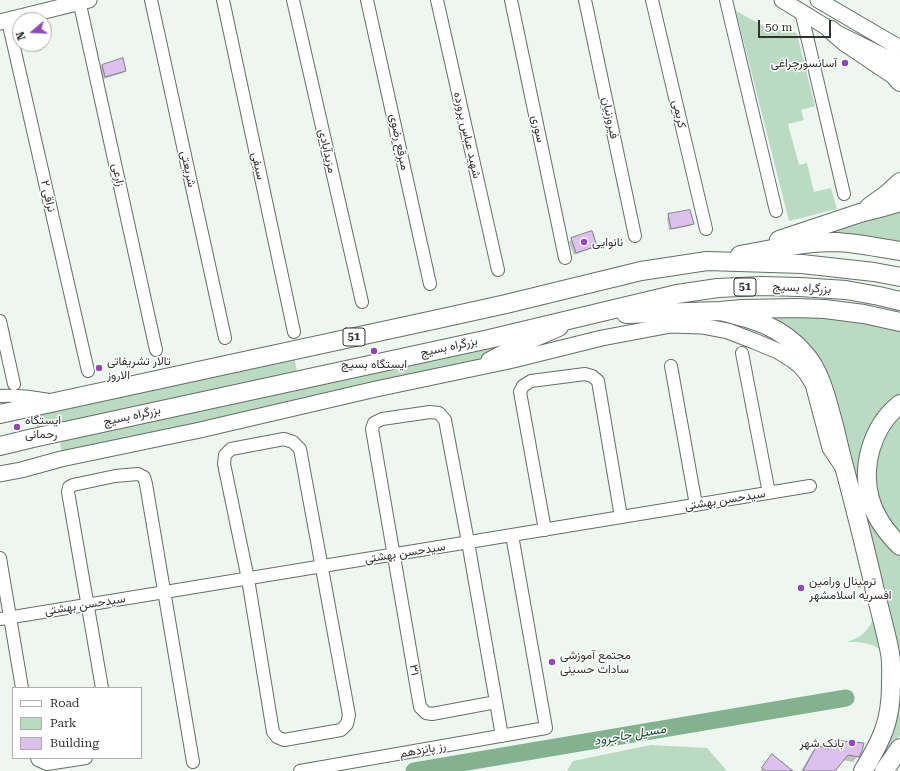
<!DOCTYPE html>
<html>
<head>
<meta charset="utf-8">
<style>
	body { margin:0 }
	#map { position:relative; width:900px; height:771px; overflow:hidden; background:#edf6ef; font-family:"Roboto Serif",serif }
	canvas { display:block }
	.legend { position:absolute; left:12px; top:687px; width:130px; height:72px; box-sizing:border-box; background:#fff; border:1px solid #acaead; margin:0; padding:5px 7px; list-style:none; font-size:12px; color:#303431 }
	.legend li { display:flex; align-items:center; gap:8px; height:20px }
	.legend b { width:20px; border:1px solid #acaead }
	.north { position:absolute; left:12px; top:12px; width:40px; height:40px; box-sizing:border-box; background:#fff; border:1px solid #acaead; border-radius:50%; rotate:251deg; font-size:11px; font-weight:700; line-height:16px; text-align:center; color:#303431 }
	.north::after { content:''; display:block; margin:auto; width:14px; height:18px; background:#9348b9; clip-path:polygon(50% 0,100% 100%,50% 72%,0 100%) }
	.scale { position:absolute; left:758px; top:20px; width:73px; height:18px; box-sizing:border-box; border:2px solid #303431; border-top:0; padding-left:5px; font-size:12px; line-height:14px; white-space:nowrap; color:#303431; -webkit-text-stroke:3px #fff; paint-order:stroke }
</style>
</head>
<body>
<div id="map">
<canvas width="900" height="771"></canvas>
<ul class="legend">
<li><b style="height:5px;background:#fff"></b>Road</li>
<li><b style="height:11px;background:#bbdac2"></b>Park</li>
<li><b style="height:11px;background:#dcc0ee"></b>Building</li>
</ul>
<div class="north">N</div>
<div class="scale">50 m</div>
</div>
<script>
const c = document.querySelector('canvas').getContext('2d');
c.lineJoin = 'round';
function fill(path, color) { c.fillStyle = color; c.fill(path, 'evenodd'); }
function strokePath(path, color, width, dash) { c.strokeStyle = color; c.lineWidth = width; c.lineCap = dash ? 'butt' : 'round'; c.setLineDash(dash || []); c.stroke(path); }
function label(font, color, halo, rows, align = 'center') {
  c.font = font + ' "Roboto Serif",Vazirmatn,serif'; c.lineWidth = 3; c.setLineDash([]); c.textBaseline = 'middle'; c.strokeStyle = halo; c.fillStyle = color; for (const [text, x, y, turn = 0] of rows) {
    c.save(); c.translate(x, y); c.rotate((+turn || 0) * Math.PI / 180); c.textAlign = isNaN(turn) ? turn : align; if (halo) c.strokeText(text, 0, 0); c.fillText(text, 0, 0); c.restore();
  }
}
const green = new Path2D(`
	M736 11 771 30 789 29 797 34 815 106 801 110 804 120 788 124 799 165 807 163 814 192 831 188 837 209 789 221Z
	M900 206V246L811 234Z
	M740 313H804L900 326V398L863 466 900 553V735L875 771H869L896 705 823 374Z
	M533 337 472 364 62 454 60 444 67 438Z
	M294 356 297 372 37 429 33 413Z
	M900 410V539L880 511 871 472 890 421Z
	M873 619 880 649C869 642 859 642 847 642 861 637 867 633 873 619Z
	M651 745 707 748 727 771H567L573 761Z`);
const shadow = new Path2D(`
	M102 65 125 71 123 73 103 79 100 68Z
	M669 215 692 224 690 226 669 230 667 218Z
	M572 239 595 246 593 248 574 255 569 242Z
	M831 741 858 756 853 762 842 760 833 771H801L812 752 817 746 825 749 826 747Z
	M772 755 791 771H760L767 760Z`);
const river = new Path2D(`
	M414 771 846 698`);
const building = new Path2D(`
	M123 58 126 71 105 77 102 65Z
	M690 210 694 224 671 229 668 214Z
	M592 231 597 246 576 253 571 238Z
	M831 740 864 743 862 751 859 757 848 755 835 771H803L817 745 828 749Z
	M772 754 793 771H766L762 768Z`);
const minor = new Path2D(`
	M79 0 156 350
	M151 0 225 338
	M223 0 294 332
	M293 0 362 302
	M367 0 430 284
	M437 0 498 270
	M511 0 565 258
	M585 0 635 236
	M652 0 706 229
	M726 0 776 211
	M801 11 844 194
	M8 21 88 371
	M0 321 14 384
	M742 353 769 493
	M671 366 696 505
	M0 396C17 395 33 397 49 400
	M284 439 293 442 300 449 349 715 347 724 341 730 284 740 277 737 273 732 248 579 224 464 225 455 231 449Z
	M545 530 520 392 523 386 531 381 585 374 592 376 598 381 621 517
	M0 558 22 688
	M0 619 810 486
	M102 688 68 492 69 487 73 485 115 476 138 474 144 477 146 484 193 762
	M496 702 432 714 426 713 420 707 372 429 374 423 382 419 430 412 439 413 445 420 468 542 502 736
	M37 758 38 760 47 764 86 758
	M300 771 546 728 512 535`);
const major = new Path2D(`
	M782 0 831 30 900 64
	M818 0 900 48
	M0 22 89 0
	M489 360 504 352 560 328
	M0 474 21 470 61 459 200 430 376 389 509 361 602 338 671 325 702 326 728 331 754 341 778 351 791 359 799 365 806 373 813 384 830 448 842 466`);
const highway = new Path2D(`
	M831 30 845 42 894 75 900 82
	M869 207 887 194 900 182
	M779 240 860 213 887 206 900 202
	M740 255C772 249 804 242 836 242 858 243 879 248 900 251
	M720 311C753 319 781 326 805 354 822 373 828 405 835 429 839 448 844 466 849 485 858 520 867 555 875 591 880 611 886 632 890 653 892 664 891 675 891 686 891 722 881 741 863 771
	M626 314 720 311 742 309 796 308 825 309 864 314 900 322
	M900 404C872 426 861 466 870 499 875 517 887 533 900 546
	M0 414 438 319 506 304 641 271 707 261 802 264 874 272 900 277
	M0 446 33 438 489 339 677 294 718 288 762 286 800 287 846 290 879 296 900 301
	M884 771 900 748`);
const markers = [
	[845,63,4,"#9348b9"],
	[584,242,4,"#9348b9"],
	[374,351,4,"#9348b9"],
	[99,368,4,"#9348b9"],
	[17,427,4,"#9348b9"],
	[801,588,4,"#9348b9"],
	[552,662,4,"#9348b9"],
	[852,743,4,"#9348b9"]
];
const shields = [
	[745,287,22],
	[354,337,22]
];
const shieldNames = [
	["51",745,287],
	["51",354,337]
];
const poiNames = [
	["آسانسورچراغی",837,63,"right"],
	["نانوایی",592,242],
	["تالار تشریفاتی",107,361],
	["الاروز",107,375],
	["ایستگاه بسیج",374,364,"center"],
	["ایستگاه",25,420],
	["رحمانی",25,434],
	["ترمینال ورامین",809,581],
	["افسریه اسلامشهر",809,595],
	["مجتمع آموزشی",560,655],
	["سادات حسینی",560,669],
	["بانک شهر",844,743,"right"]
];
const streetNames = [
	["کریمی",679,114,77],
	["فیروزنیان",610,118,78],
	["سوری",538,129,78],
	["شهید عباس پرورده",467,135,77],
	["مبرقع رضوی",399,142,78],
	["مزیدآبادی",327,151,77],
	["سیفی",258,166,78],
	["شریعتی",188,169,78],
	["زارعی",118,175,78],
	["نراقی ۲",48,196,77],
	["بزرگراه بسیج",802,288,3],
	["بزرگراه بسیج",449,347,-12],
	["بزرگراه بسیج",132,416,-12],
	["سیدحسن بهشتی",725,500,-9],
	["سیدحسن بهشتی",405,553,-9],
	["سیدحسن بهشتی",85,605,-9],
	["۳۱",414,670,81],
	["رز پانزدهم",423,750,-10]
];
const waterNames = [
	["مسیل جاجرود",630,735,-10]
];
fill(green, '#bbdac2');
fill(shadow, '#0003');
strokePath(river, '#84b290', 17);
fill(building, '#dcc0ee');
strokePath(building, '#847f87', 1);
strokePath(minor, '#666e67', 14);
strokePath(major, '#666e67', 17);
strokePath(highway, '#666e67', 20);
strokePath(minor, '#fff', 12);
strokePath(major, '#fff', 15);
strokePath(highway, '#fff', 18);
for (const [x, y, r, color] of markers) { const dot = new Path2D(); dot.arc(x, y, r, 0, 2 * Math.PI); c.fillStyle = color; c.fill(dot); strokePath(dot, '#fff', 1.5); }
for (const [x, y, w] of shields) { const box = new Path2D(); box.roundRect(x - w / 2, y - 9, w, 18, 3); c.fillStyle = '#fff'; c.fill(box); strokePath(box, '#303431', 1); }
label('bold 11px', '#303431', null, shieldNames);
label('12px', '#303431', '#fff', poiNames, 'left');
label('12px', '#303431', '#fff', streetNames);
label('italic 13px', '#164a29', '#fff', waterNames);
</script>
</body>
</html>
